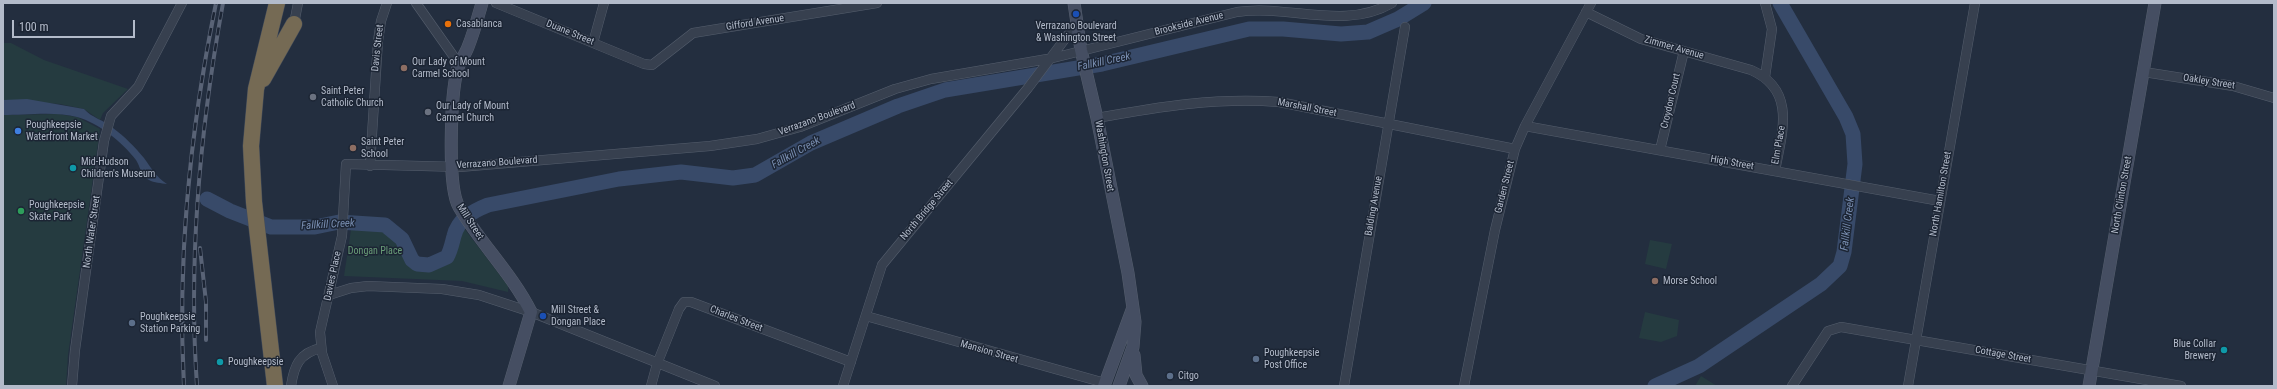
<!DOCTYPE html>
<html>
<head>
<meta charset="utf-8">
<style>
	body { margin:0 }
	#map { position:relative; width:2277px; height:389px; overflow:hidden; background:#232e3f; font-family:"Roboto Condensed",sans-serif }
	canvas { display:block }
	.frame { position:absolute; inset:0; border:4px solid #b3bbca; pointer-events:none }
	.scale { position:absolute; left:12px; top:20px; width:123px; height:18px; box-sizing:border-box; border:2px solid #b3bbca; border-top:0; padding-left:5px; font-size:12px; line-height:14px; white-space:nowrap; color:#b3bbca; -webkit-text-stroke:3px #1c2534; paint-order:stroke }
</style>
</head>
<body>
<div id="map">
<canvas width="2277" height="389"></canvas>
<div class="frame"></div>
<div class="scale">100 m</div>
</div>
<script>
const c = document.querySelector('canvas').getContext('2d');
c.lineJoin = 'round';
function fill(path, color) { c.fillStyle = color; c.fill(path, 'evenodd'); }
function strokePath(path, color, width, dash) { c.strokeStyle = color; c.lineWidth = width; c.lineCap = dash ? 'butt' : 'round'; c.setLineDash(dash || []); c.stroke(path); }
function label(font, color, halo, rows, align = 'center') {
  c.font = font + ' "Roboto Condensed",sans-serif'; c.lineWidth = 3; c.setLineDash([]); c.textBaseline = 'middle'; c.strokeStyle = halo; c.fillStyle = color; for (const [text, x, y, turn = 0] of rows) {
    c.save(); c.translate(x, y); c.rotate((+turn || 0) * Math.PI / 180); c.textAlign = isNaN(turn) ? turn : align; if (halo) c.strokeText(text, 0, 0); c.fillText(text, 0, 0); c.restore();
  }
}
const green = new Path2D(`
	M3 43H11L44 60 128 89 103 113 100 120 84 109 60 104 3 100Z
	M58 114 77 117 100 129 68 355 66 386H3V115Z
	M352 223C373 225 392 222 404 243 408 248 409 255 412 260 418 265 424 267 432 264 458 257 446 239 460 223L508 286V292L462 281 344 276Z
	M1650 240 1672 244 1666 269 1645 264Z
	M1645 312 1679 320 1677 336 1661 342 1639 338Z
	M1701 376 1717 386H1695Z`);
const water = new Path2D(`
	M27 99 84 109C92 118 104 120 113 128 124 136 135 147 144 158 152 169 156 177 167 184 161 183 154 183 149 180 141 176 140 166 136 160 122 142 99 123 77 117 56 111 25 115 3 115V100Z`);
const river = new Path2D(`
	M207 199 230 211 271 227H315L339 222 385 225 402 239 412 260 417 264 429 265 447 257C451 250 452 243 454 236 458 219 473 211 488 205L619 179 681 172 733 178 755 175 811 143 898 106 945 90 1102 64 1249 29H1283L1341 34 1368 32 1398 19 1424 3
	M1655 386 1699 366 1821 284 1840 266 1844 252 1855 164 1853 134 1846 117 1780 3`);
const street = new Path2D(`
	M416 3 459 64
	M496 3 644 64 652 65 693 33 877 3
	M1586 12 1641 39 1751 70C1797 90 1782 133 1775 171
	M294 24 298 3
	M593 43 604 3
	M2144 72 2233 86 2274 98
	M1765 77 1772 29 1765 3
	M1097 118C1158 107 1217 97 1279 102L1515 149
	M1525 126 1940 201
	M1660 150 1684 51
	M370 166 378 41 381 21 387 3
	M329 295 351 288 368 286 442 289 479 295 531 312 715 386
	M866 316 1105 383
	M72 386 75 350 104 141 111 116 138 87 182 3
	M291 386C294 366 299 353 321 348
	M333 386 322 353 320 332 342 236 346 164 460 167 710 146 757 139 800 127 895 89 931 79 1053 58 1237 12C1289 4 1344 31 1392 3
	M651 386 657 364 679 309 684 302H691L851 362
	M843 386 882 265 1028 88 1077 23
	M1344 386 1405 27
	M1464 386 1495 230 1515 149 1525 126 1591 3
	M1792 386 1828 331 1841 327 2181 386
	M1908 386 1975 3`);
const secondary = new Path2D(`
	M482 3C478 17 474 32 468 47 465 55 459 62 457 71 451 95 447 187 459 207 481 244 512 274 531 312L509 386
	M1074 3 1081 50 1097 118 1128 273 1135 322 1133 347 1119 386
	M1134 355 1136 375 1142 386
	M1104 386 1132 310
	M2089 386 2155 3`);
const highway = new Path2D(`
	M263 79 294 24
	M275 386 254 202 251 146 256 89 277 3`);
const rail = new Path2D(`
	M200 248 206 302V340
	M184 386C177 257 190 130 216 3
	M197 386C188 258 200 129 223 3`);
const markers = [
	[1076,14,4,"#1a4fb4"],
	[448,24,4,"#e8710a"],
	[404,68,4,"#8d6e63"],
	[313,97,4,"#6b7280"],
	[428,112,4,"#6b7280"],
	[18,131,4,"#3f7fe0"],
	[353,148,4,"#8d6e63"],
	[73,168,4,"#0f9aa8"],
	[21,211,4,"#2e9e5b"],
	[1655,281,4,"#8d6e63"],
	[543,316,4,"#1a4fb4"],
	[132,323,4,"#5c6f8a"],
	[2224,350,4,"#0f9aa8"],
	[1256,359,4,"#5c6f8a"],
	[220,362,4,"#0f9aa8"],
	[1170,376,4,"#5c6f8a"]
];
const streetNames = [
	["Gifford Avenue",755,23,-9],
	["Brookside Avenue",1189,24,-14],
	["Duane Street",570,33,22],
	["Davis Street",378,48,-84],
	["Zimmer Avenue",1674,48,16],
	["Oakley Street",2209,82,9],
	["Croydon Court",1671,101,-77],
	["Marshall Street",1307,108,11],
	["Verrazano Boulevard",817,119,-20],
	["Elm Place",1779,145,-80],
	["Washington Street",1104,156,80],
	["Verrazano Boulevard",497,163,-4],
	["High Street",1732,163,10],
	["Garden Street",1505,187,-76],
	["North Hamilton Street",1941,194,-80],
	["North Clinton Street",2122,195,-80],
	["Balding Avenue",1374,206,-80],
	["North Bridge Street",927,210,-50],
	["Mill Street",470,222,57],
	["North Water Street",92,232,-82],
	["Davies Place",333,276,-78],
	["Charles Street",736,319,21],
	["Mansion Street",989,352,16],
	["Cottage Street",2003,355,10]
];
const poiNames = [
	["Casablanca",456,24],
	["Verrazano Boulevard",1076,26,"center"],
	["& Washington Street",1076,38,"center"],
	["Our Lady of Mount",412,62],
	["Carmel School",412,74],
	["Saint Peter",321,91],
	["Catholic Church",321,103],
	["Our Lady of Mount",436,106],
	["Carmel Church",436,118],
	["Poughkeepsie",26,125],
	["Waterfront Market",26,137],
	["Saint Peter",361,142],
	["School",361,154],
	["Mid-Hudson",81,162],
	["Children's Museum",81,174],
	["Poughkeepsie",29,205],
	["Skate Park",29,217],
	["Morse School",1663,281],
	["Mill Street &",551,310],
	["Dongan Place",551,322],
	["Poughkeepsie",140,317],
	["Station Parking",140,329],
	["Blue Collar",2216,344,"right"],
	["Brewery",2216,356,"right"],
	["Poughkeepsie",1264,353],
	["Post Office",1264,365],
	["Poughkeepsie",228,362],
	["Citgo",1178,376]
];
const parkNames = [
	["Dongan Place",375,251]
];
const waterNames = [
	["Fallkill Creek",1104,62,-12],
	["Fallkill Creek",796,153,-29],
	["Fallkill Creek",1848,224,-83],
	["Fallkill Creek",328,225,-3]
];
fill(green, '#253b40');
fill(water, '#384a69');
strokePath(river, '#384a69', 15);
strokePath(street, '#555e6d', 10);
strokePath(secondary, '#555e6d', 13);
strokePath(highway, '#424b5a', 17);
strokePath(street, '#37404f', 9);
strokePath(secondary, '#454e62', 12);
strokePath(highway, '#756a54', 16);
strokePath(rail, '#596376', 4);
strokePath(rail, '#1c2534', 2.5, [8]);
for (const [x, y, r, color] of markers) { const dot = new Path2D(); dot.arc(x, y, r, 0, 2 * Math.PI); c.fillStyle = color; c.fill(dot); strokePath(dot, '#1c2534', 1.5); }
label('10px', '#b3bbca', '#1c2534', streetNames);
label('10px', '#b3bbca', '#1c2534', poiNames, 'left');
label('10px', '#699c77', '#1c2534', parkNames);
label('italic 11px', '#7a8fb2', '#1c2534', waterNames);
</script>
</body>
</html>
